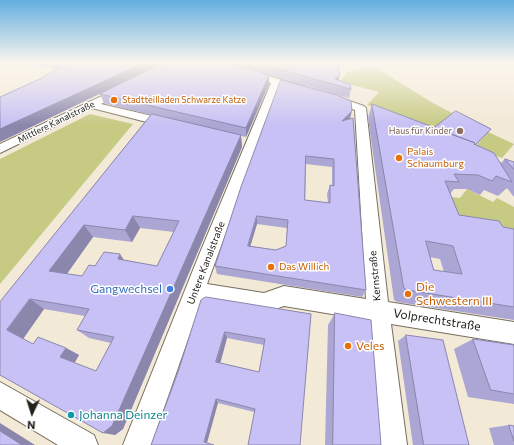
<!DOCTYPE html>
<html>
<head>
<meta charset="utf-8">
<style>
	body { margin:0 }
	#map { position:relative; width:514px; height:445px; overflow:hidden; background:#f3e9d7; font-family:Commissioner,sans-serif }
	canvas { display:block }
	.north { position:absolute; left:12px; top:393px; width:40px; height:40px; -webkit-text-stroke:3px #fff; paint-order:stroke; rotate:184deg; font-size:11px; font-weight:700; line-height:16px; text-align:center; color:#24201a }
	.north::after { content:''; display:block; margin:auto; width:14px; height:18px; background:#24201a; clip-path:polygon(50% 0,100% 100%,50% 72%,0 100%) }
</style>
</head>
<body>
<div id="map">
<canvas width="514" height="445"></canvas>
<div class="north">N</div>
</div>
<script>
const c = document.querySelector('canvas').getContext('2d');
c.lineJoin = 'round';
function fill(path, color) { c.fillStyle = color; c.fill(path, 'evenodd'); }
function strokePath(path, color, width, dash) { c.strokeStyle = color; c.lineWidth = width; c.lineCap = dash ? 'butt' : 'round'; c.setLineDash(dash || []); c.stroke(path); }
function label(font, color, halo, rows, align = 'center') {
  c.font = font + ' Commissioner,sans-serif'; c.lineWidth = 3; c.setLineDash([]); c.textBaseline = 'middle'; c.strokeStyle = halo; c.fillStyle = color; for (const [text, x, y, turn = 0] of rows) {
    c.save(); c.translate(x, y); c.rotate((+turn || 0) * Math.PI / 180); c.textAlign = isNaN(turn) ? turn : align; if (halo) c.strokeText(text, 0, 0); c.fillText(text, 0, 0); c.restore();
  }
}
const green = new Path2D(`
	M373 66 433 103 454 114 433 131 367 105 379 92 340 82 347 72Z
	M90 114 133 124 0 284V159Z
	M488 132 514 144 502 158 474 148Z
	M467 189 493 202 497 198 514 207V238L448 229 435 195 460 198Z`);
const minor = new Path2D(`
	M204 62H219L306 87 307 89 302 92 280 86 207 284 264 293 284 286 366 299 355 110 325 99 324 97 329 94 364 106 366 108 388 302 514 322V344L391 324 407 445H379L368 320 284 306 264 313 201 302 151 445H123L199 255 271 83Z
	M123 86 128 89 127 91 101 104 174 121 176 124 174 127 170 128 92 108 0 153V144Z
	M0 382 94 435 98 445H58L0 410Z`);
const wall = new Path2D(`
	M16 62H338L339 81 351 89 349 98 240 67 269 75V84L246 137 241 136 242 147 123 429 115 435 0 375V302L151 115 104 103 100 94 149 70 0 142V97L44 77 56 69ZM140 228 174 232 157 266 124 260 95 266 82 276 67 274 93 237 132 242ZM44 309 85 316 77 330 89 338 111 343 96 371 74 363 79 355 66 348 33 344 23 339Z
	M372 104 434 128 488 132 476 145 501 163 505 159 514 162V197L507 188 498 196 484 190 480 195 467 189H454L450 194 459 215 503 227 514 229V320L397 302 394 300 368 118ZM430 257 440 259 444 272 434 270Z
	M350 119 366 290 362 297 217 274 215 266 241 187ZM306 164 332 167V185H330L327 194 328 203 305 200ZM257 224 287 228 286 246 276 250 250 246Z
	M201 300 311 314 254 412 218 403 151 445 178 372ZM227 338 264 345 259 372 220 363Z
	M335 313 381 445H325L328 325Z
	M406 335 469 445H413L398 341Z
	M473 339 514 345V404L468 397 454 349Z
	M509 425 514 426V445H494L489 428Z`);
const shadedWall = new Path2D(`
	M146 62H165L0 142V129Z
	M340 74 338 83 335 79Z
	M269 75V84L246 137V128Z
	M352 111 350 119 342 121Z
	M241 135 242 147 123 429 115 435 103 433Z
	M133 216 140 228 132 242 125 230Z
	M257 216V224L248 254V246Z
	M84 225 93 237 61 282 49 271Z
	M120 254 128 266 118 259Z
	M30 299 44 309 23 339 7 330Z
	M225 332 227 338 219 368 216 362Z
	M66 348 79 355 74 364 60 357Z
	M216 399 218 403 207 443 204 442Z
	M0 423 35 445H22L0 431Z`);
const building = new Path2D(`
	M59 62H146L0 129V97L44 77V76L67 64Z
	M165 62H226L269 75 246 128 100 94Z
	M254 62H338L340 74 335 79 350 84 351 89Z
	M281 80 337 95 351 101 352 111 342 121 353 118 366 290 215 266 241 187ZM306 156 334 159V186L330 185V203L305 200ZM257 216 288 220 286 246 276 250 248 246Z
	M372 104 475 143 474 144 494 153 512 182 496 176 492 181 478 175 454 174 459 182 445 181 459 215 499 221 503 227 514 229V307L407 290 404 288ZM426 241 453 246 462 274 434 270Z
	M456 111 491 129 475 145 474 144 475 143 434 128Z
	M152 114 241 135 112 426 103 433 0 375V302ZM133 216 179 221 157 266 118 259 120 254 104 252 95 266 89 265 82 276 49 271 84 225 125 230ZM30 299 89 309 77 330 114 337 96 371 60 357 66 348 38 337 33 344 7 330Z
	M505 159 514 162V169Z
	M206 297 311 314 300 445H248L255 409 216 399 204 442 214 445H151L178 372 201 300ZM225 332 265 339 259 372 216 362Z
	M335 313 371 320 381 445H333Z
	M406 335 443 340 469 445H424Z
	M473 339 514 345V394L491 390Z
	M509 425 514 426V441Z
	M0 431 22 445H0Z`);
const markers = [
	[114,100,4,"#e8710a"],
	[460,131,4,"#8d6e63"],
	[399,158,4,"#e8710a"],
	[271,267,4,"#e8710a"],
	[170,289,4,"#3f7fe0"],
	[408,294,4,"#e8710a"],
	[348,346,4,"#e8710a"],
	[71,415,4,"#0f9aa8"]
];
const farFoodnames = [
	["Stadtteilladen Schwarze Katze",122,100]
];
const farStreetnames = [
	["Mittlere Kanalstraße",56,122,-26]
];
const farEducationnames = [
	["Haus für Kinder",452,131]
];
const foodNames = [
	["Palais",407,152],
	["Schaumburg",407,164],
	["Das Willich",279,267]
];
const streetNames = [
	["Untere Kanalstraße",206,263,-69],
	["Kernstraße",375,276,-95]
];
const nearFoodnames = [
	["Die",416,287],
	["Schwestern III",416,301],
	["Veles",356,346]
];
const nearShopnames = [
	["Gangwechsel",162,289]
];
const nearStreetnames = [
	["Volprechtstraße",437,320,9]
];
const nearCulturenames = [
	["Johanna Deinzer",79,415]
];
fill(green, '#c6ca83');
strokePath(minor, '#776f5f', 2);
fill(minor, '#fff');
fill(wall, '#aba6d3');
fill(shadedWall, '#8b87ac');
fill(building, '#c7c1f5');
strokePath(building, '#8b87ac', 1);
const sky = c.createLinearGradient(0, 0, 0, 125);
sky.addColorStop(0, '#63aee0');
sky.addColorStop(0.5, '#faf5ed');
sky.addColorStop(1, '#faf5ed00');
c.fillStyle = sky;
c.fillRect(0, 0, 514, 125);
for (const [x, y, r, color] of markers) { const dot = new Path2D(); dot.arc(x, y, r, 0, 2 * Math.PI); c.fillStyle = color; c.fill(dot); strokePath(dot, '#fff', 1.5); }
label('9px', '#c56008', '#fff', farFoodnames, 'left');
label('9px', '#24201a', '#fff', farStreetnames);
label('9px', '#785e54', '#fff', farEducationnames, 'right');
label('10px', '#c56008', '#fff', foodNames, 'left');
label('10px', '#24201a', '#fff', streetNames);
label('12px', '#c56008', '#fff', nearFoodnames, 'left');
label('12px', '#366cbe', '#fff', nearShopnames, 'right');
label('12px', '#24201a', '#fff', nearStreetnames);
label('12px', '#0d838f', '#fff', nearCulturenames, 'left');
</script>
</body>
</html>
